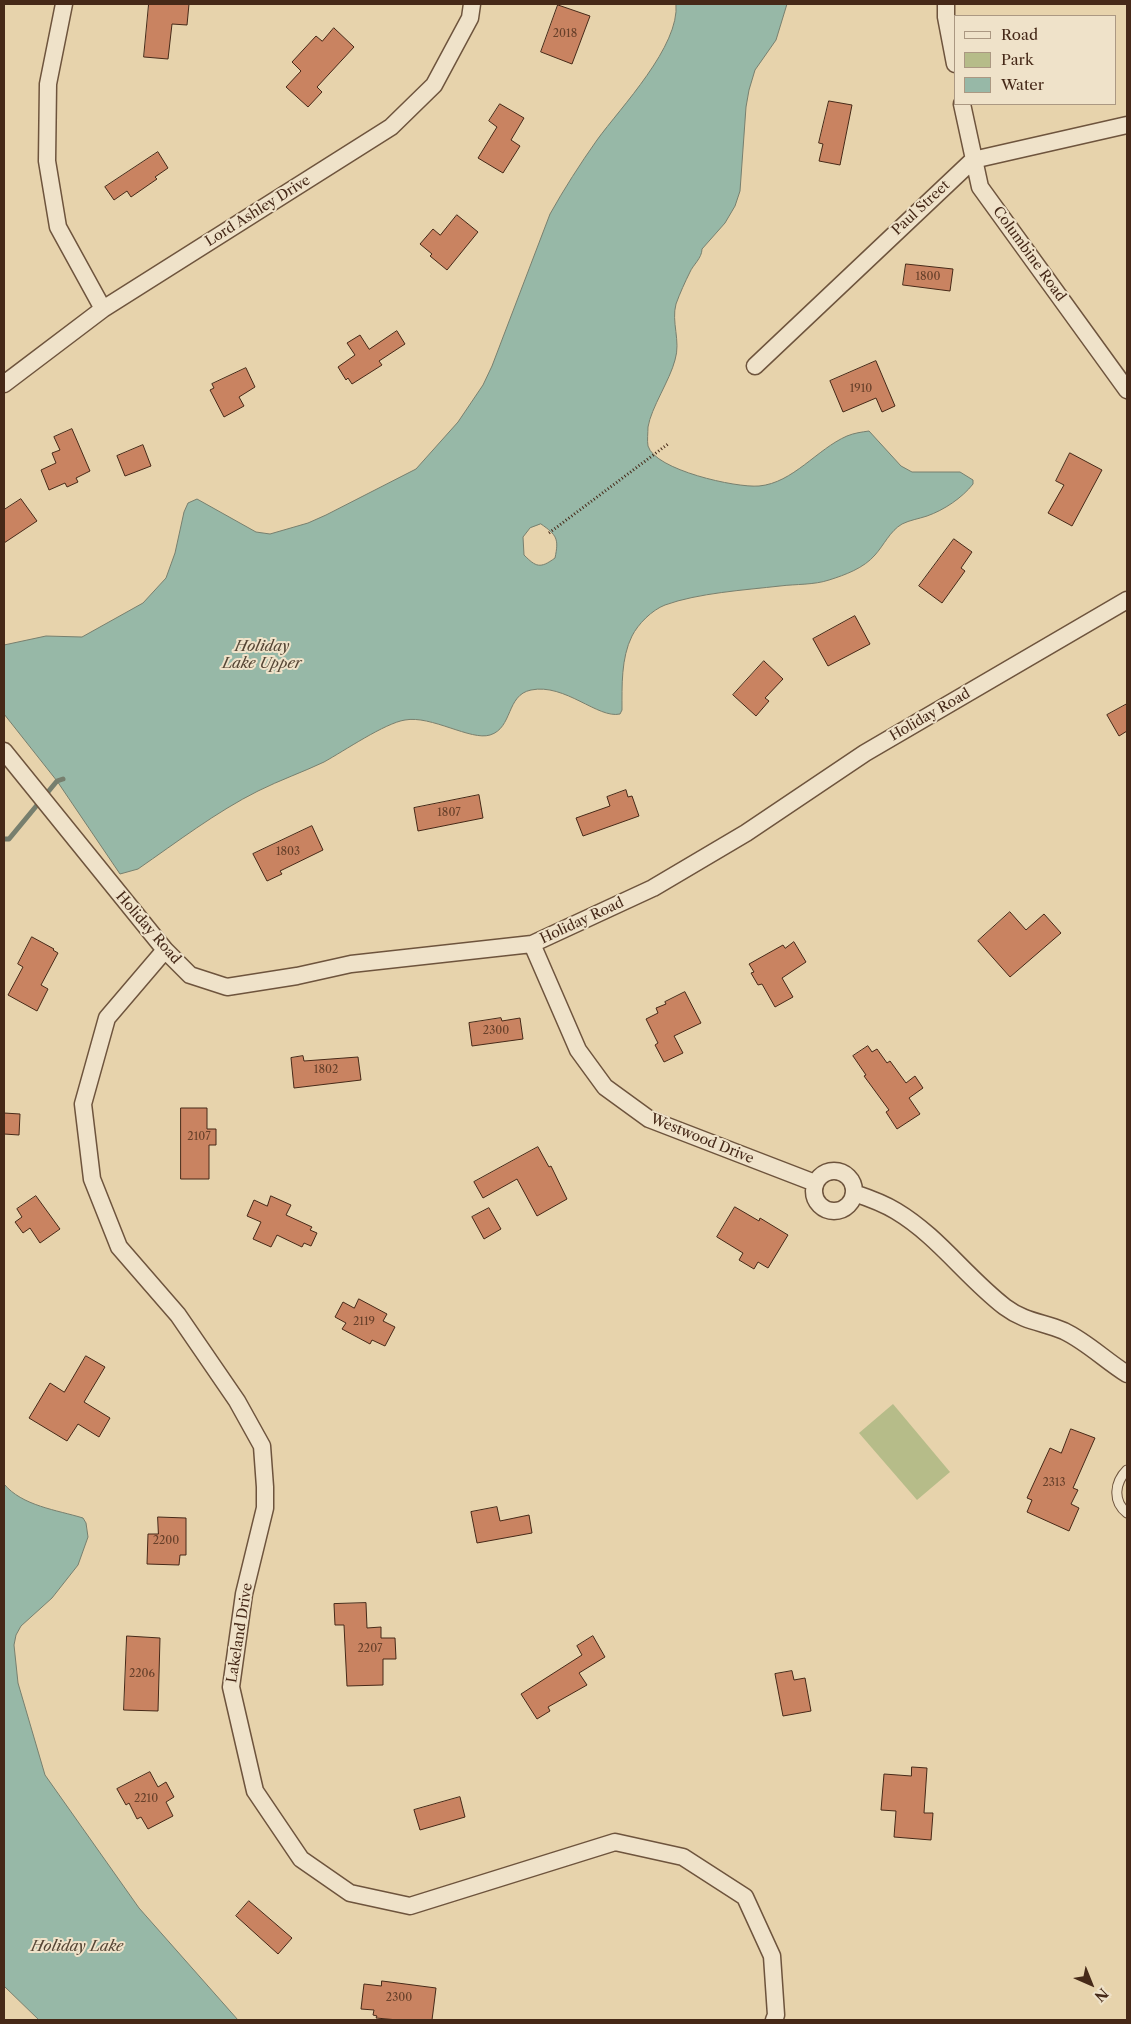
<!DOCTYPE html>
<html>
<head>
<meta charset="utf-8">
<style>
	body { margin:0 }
	#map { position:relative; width:1131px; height:2024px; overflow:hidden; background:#e7d3ac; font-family:"Libre Caslon Text",serif }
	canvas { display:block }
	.frame { position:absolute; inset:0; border:5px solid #462918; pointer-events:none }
	.legend { position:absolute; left:954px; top:15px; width:162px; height:90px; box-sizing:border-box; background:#efe2c9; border:1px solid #ab9882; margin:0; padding:6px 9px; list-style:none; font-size:15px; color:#462918 }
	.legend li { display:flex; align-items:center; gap:10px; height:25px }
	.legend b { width:25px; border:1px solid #ab9882 }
	.north { position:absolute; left:1066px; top:1959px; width:50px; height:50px; -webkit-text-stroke:4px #efe2c9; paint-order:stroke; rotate:136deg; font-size:14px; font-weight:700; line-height:20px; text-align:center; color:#462918 }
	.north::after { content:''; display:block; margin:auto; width:18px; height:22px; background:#462918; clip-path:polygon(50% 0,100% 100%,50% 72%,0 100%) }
</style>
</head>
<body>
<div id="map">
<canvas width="1131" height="2024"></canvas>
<div class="frame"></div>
<ul class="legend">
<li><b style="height:6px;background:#efe2c9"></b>Road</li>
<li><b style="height:14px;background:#b6bc89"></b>Park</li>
<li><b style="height:14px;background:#97b8a7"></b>Water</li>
</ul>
<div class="north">N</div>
</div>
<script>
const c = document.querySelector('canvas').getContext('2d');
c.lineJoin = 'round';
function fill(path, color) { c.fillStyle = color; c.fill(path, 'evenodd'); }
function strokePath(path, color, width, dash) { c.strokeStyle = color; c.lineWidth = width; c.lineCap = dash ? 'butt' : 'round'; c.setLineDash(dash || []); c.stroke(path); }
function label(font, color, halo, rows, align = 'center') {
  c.font = font + ' "Libre Caslon Text",serif'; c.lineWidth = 4; c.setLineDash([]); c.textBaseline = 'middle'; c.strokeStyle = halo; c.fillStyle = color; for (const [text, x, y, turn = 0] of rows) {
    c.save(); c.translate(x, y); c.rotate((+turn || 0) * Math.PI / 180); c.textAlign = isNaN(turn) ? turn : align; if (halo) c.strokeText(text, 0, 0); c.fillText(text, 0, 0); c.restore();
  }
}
const green = new Path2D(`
	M893 1404 950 1472 917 1500 859 1433Z`);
const water = new Path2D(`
	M676 4H787L776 40 755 70 749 90 746 107 740 191 735 206 725 223 702 249C702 258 693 265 690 272 685 282 680 293 676 304 671 322 681 341 675 360 670 380 651 408 648 427 648 432 647 441 648 446 655 470 736 488 759 486 793 483 817 449 847 436 854 433 862 432 869 431L901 466 912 472H960L973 480V484C962 498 944 510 927 516 918 519 910 520 902 524 890 531 884 545 875 555 864 568 845 575 829 580 814 585 796 584 780 586 745 590 698 593 665 605 652 610 638 624 632 636 621 658 622 686 622 710L620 714C598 719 565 683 531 690 506 695 513 728 490 735 471 741 431 715 405 720 385 723 344 751 324 762 303 772 280 780 258 791 216 812 177 842 138 869L120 874 57 781 4 714V645L46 636 82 637 143 603 166 578 175 553 184 512 188 503 197 499 256 532 270 534 308 523 326 515 416 469 458 422 483 385 492 366 550 214C564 189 580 164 597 140 621 107 680 46 676 4ZM541 524C557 535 559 539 555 558 540 569 536 567 524 555L523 537 530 528Z
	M4 1484C22 1506 57 1510 83 1518L86 1523 88 1537 78 1565 52 1598 21 1626 16 1635 14 1645 18 1683 45 1775 139 1908 238 2020H39L4 1986Z`);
const stream = new Path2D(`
	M4 839H9L57 781 63 779`);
const building = new Path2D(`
	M149 4H189L187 25 172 24 168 59 144 57Z
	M558 5 590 16 572 64 541 52Z
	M334 28 354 47 317 87 322 92 308 107 286 87 301 71 292 62 316 36 322 41Z
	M829 101 852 105 840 165 819 161 823 144 819 143Z
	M500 104 524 118 511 140 520 146 503 173 478 158 497 127 489 121Z
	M158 152 168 168 155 177 157 179 131 197 127 191 114 200 105 187Z
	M457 215 478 232 447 270 430 256 432 254 420 244 433 229 440 235Z
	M906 264 953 269 950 291 903 285Z
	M397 331 405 344 379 361 382 365 352 384 348 378 346 380 338 367 355 355 347 343 360 335 369 349Z
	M876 361 895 406 882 412 876 398 843 412 830 381Z
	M246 368 255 387 239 397 244 406 224 417 210 390 214 388 212 384Z
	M72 429 90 471 76 478 78 482 67 487 65 483 49 490 41 470 56 463 52 453 60 450 54 437Z
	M143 445 151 466 125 476 117 456Z
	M1070 453 1102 470 1072 526 1048 513 1064 485 1056 481Z
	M21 499 37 521 4 543V510Z
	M954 539 972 552 961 568 965 571 942 603 919 586Z
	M855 616 870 644 828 666 813 639Z
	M764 661 783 679 765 698 769 701 756 716 733 695Z
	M1127 704V731L1119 736 1107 715Z
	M626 790 628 797 632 796 639 816 583 836 576 818 610 806 607 797Z
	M479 795 483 818 418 831 414 808Z
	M312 826 323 850 280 871 282 874 267 881 253 854Z
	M1010 912 1026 930 1044 914 1061 933 1010 977 978 941Z
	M32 937 54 949 53 950 58 953 41 985 48 989 37 1011 8 995 23 967 18 964Z
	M794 942 806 962 782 978 793 997 775 1007 762 984 758 985 751 973 754 972 749 964 783 945 785 948Z
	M685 992 701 1023 674 1036 683 1053 664 1062 655 1045 658 1043 646 1019 658 1013 656 1008 666 1004 665 1002Z
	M501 1018 502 1021 520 1018 523 1039 472 1046 469 1023Z
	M868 1046 872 1052 877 1049 887 1063 890 1061 906 1083 915 1076 923 1088 909 1098 920 1114 897 1129 886 1112 889 1110 864 1076 866 1075 853 1056Z
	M303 1056 304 1061 358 1057 361 1080 294 1088 291 1058Z
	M181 1108H207V1129H216V1145H209V1179H181Z
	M4 1113 20 1114 19 1135 4 1134Z
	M538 1147 549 1167 551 1166 567 1199 537 1216 517 1179 483 1198 474 1182Z
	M36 1196 60 1229 40 1243 30 1228 23 1233 15 1222 22 1217 17 1209Z
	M271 1196 291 1205 286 1215 312 1227 310 1230 317 1233 311 1246 304 1243 302 1247 277 1235 271 1247 253 1239 261 1222 247 1216 254 1200 267 1206Z
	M735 1207 759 1221 760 1218 788 1235 768 1268 758 1262 754 1269 739 1260 743 1253 717 1237Z
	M489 1208 501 1229 484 1239 472 1217Z
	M359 1299 387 1314 383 1321 395 1327 385 1346 372 1340 370 1344 342 1329 346 1323 335 1317 343 1302 354 1308Z
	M86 1356 105 1367 84 1402 110 1418 99 1437 78 1424 67 1441 29 1418 50 1383 64 1392Z
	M1071 1429 1095 1438 1073 1488 1078 1490 1071 1504 1079 1508 1069 1531 1027 1512 1032 1500 1027 1498 1050 1448 1061 1453Z
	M497 1507 500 1521 529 1515 532 1533 477 1543 471 1512Z
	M158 1517 186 1518V1555H180L179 1565 147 1564 148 1534H158Z
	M366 1603 367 1628 381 1627V1638H395L396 1659H383V1685L347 1686 344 1625H335L334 1604Z
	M127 1636 160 1638 158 1711 124 1710Z
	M593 1636 605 1657 579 1673 587 1685 548 1707 550 1711 537 1719 521 1694 582 1655 577 1646Z
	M792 1671 794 1680 805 1678 811 1711 783 1716 775 1674Z
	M912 1767 927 1768 924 1813H933L931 1840 894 1837 896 1811 881 1810 884 1774 911 1776Z
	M150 1772 158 1787 166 1782 174 1797 166 1802 173 1816 148 1829 141 1817 137 1819 129 1803 126 1805 117 1789Z
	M460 1797 465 1817 420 1830 414 1810Z
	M249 1901 292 1938 278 1954 236 1916Z
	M382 1981 436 1988 432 2020H398L376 2018 377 2016 373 2015 374 2010 361 2009 364 1984 381 1986Z`);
const path = new Path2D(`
	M549 533 668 444`);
const service = new Path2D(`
	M1127 1470C1115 1482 1112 1501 1127 1513`);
const minor = new Path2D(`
	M64 4 48 84 47 161 58 227 103 309
	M946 4V17L955 64
	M962 104 980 187 1127 390
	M755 366 973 160 1127 125
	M4 384 103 309 391 127 434 85 470 18 472 4
	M4 751 165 950 190 975 227 987 297 976 351 964 532 944 653 888 746 833 865 753 1127 600
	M532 944 578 1050 605 1087 649 1119 815 1183
	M165 950 107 1018 83 1104 92 1179 119 1247 178 1315 237 1401 262 1446 265 1487V1508L244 1594 231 1687 255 1791 301 1859 350 1893 410 1906 615 1842 683 1857 745 1897 772 1956 776 2015 774 2020
	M814 1191a20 20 0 1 1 40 0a20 20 0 1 1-40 0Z
	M854 1193C869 1198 883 1203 896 1211 938 1236 966 1277 1005 1307 1025 1322 1043 1322 1064 1331 1087 1342 1106 1361 1127 1374`);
const numberNames = [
	["2018",565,34],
	["1800",928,277],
	["1910",861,389],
	["1807",449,813],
	["1803",288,852],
	["2300",496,1031],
	["1802",326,1070],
	["2107",199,1137],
	["2119",364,1322],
	["2313",1054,1483],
	["2200",166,1541],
	["2207",370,1649],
	["2206",142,1674],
	["2210",146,1799],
	["2300",399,1998]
];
const streetNames = [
	["Paul Street",921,208,-43],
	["Lord Ashley Drive",258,211,-32],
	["Columbine Road",1029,254,54],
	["Holiday Road",930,715,-30],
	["Holiday Road",582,921,-25],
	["Holiday Road",148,928,49],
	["Westwood Drive",702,1139,22],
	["Lakeland Drive",240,1633,-81]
];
const waterNames = [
	["Holiday",262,647],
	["Lake Upper",262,664],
	["Holiday Lake",77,1947]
];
fill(green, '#b6bc89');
fill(water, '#97b8a7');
strokePath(water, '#777f6e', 1);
strokePath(stream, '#777f6e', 5);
fill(building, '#c98361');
strokePath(building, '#462918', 1);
strokePath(service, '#6e543d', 11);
strokePath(minor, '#6e543d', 19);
strokePath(path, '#462918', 3, [1, 2.5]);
strokePath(service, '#efe2c9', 9);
strokePath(minor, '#efe2c9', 16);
label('11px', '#67402a', null, numberNames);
label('14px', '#462918', '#efe2c9', streetNames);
label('italic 15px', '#564635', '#efe2c9', waterNames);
</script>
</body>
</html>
